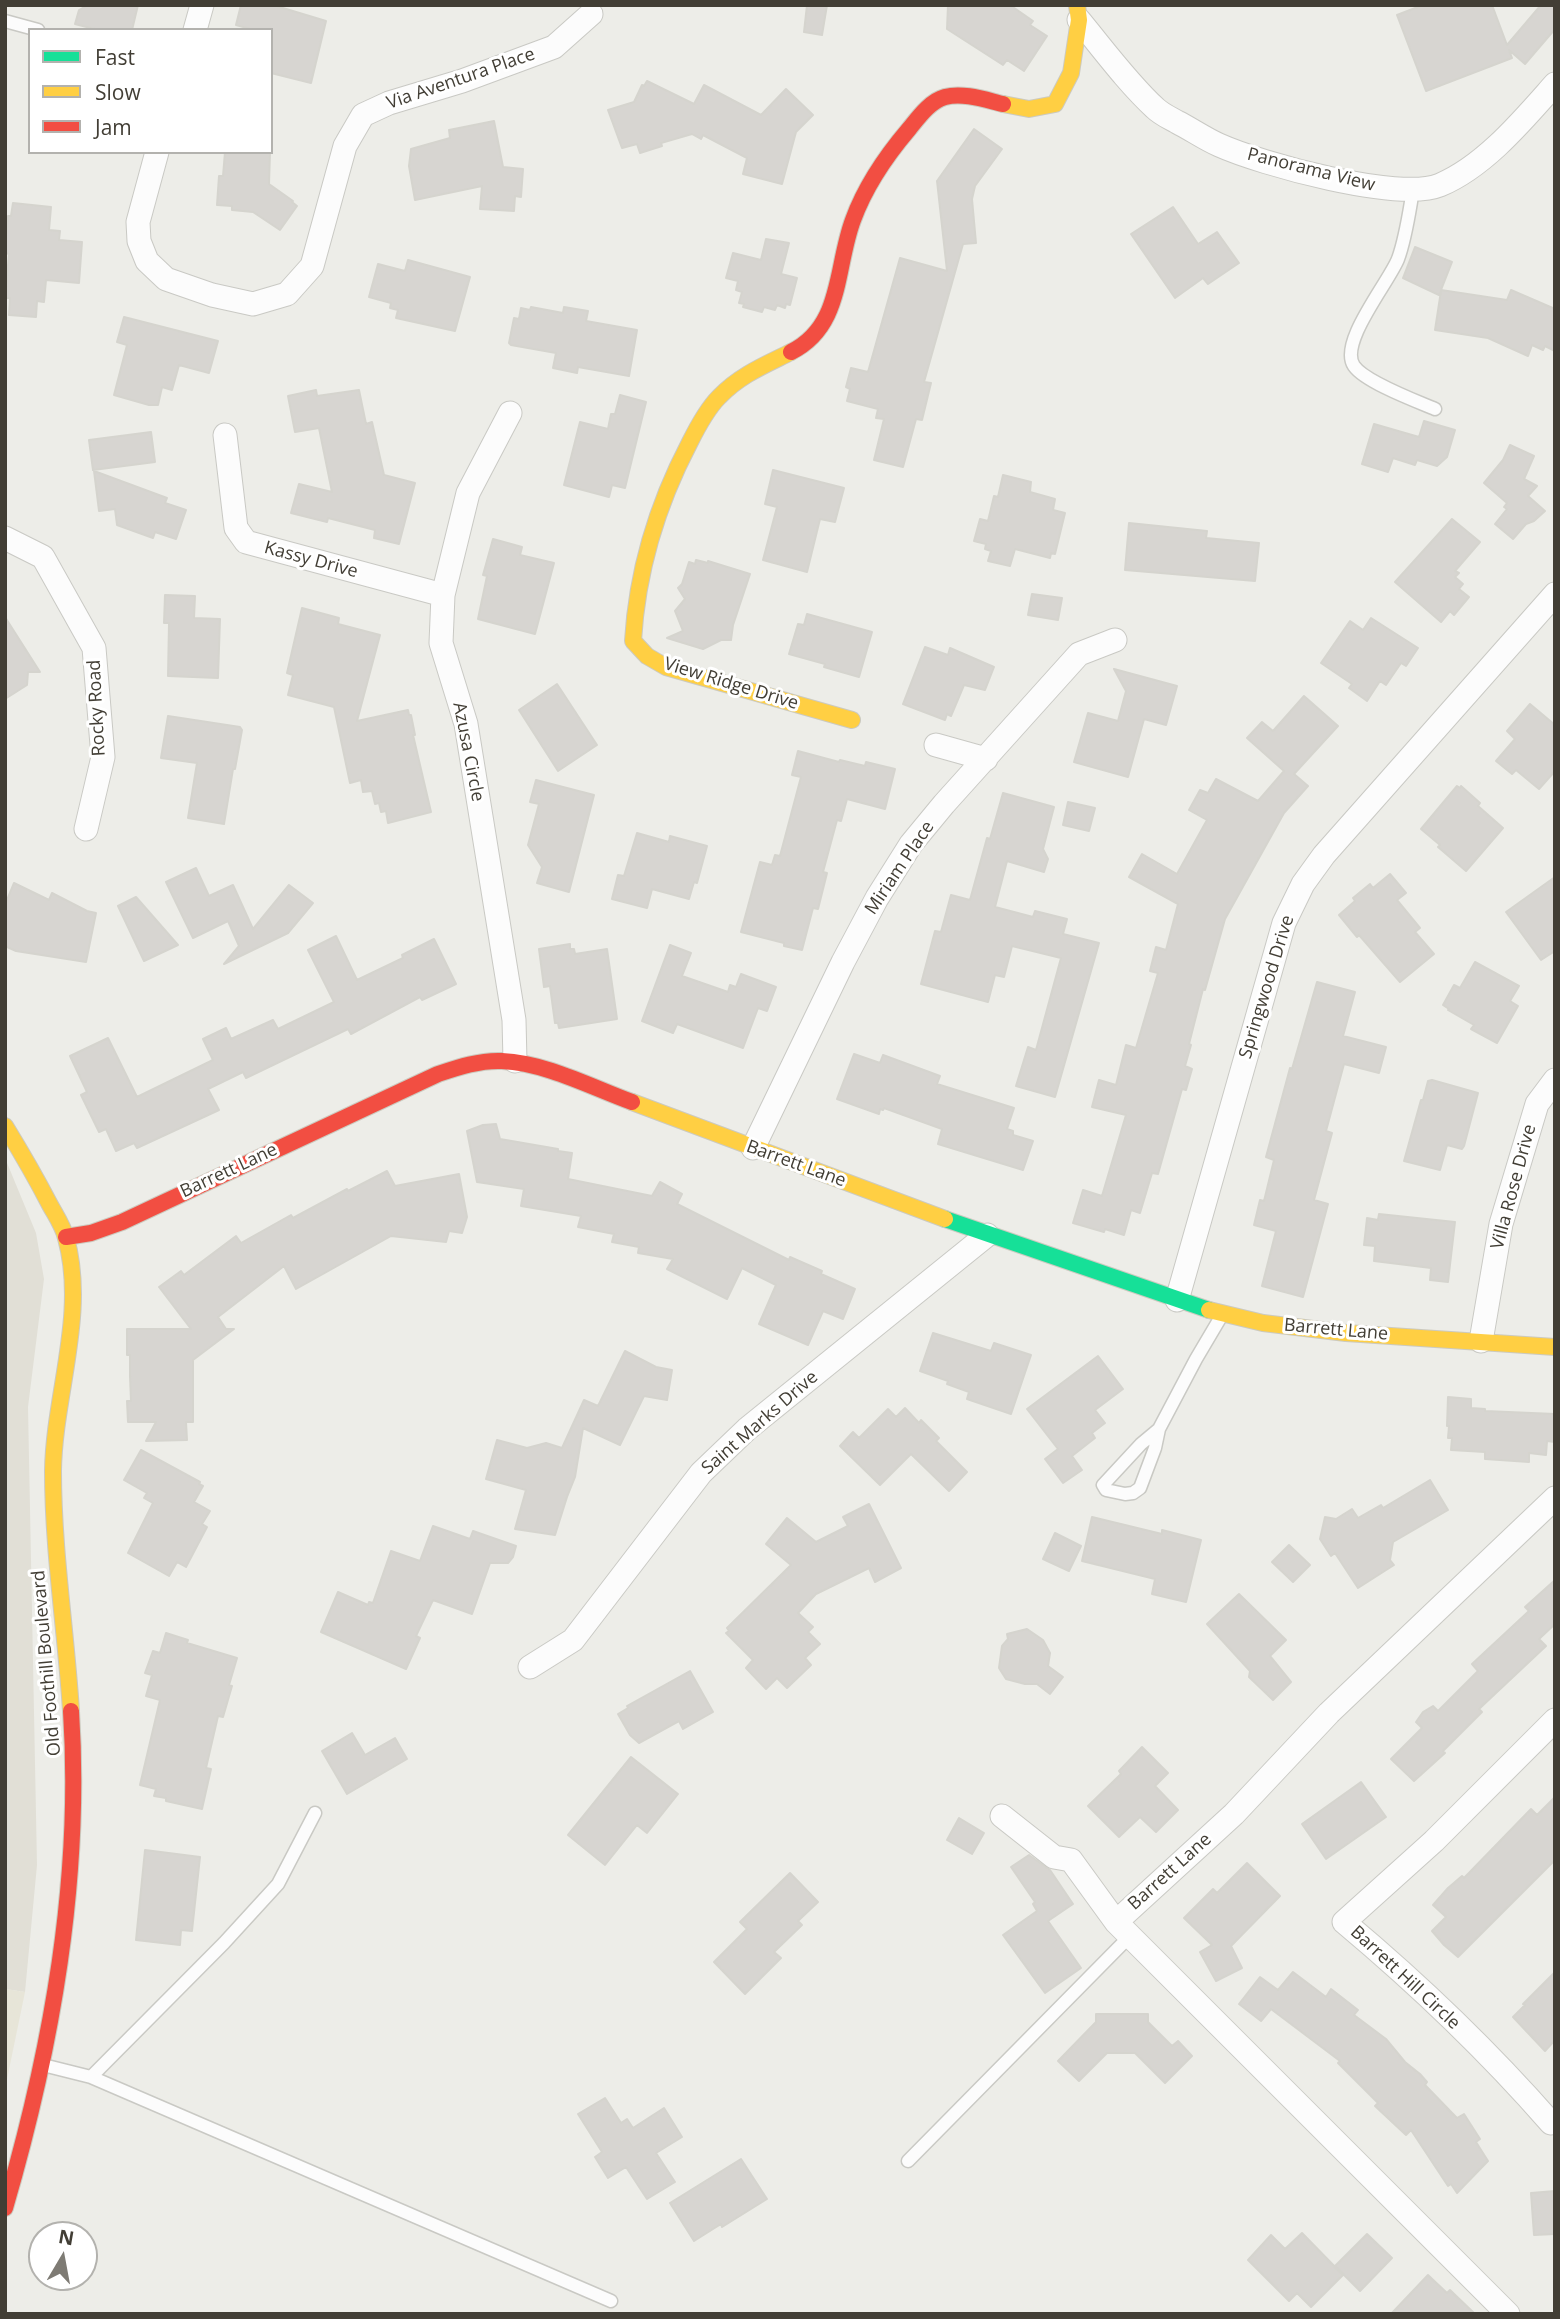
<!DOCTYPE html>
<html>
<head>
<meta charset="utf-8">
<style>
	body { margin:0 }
	#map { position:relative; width:1560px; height:2319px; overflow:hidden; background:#edede8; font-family:"Open Sans",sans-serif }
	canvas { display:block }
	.frame { position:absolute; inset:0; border:7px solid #423e35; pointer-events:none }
	.legend { position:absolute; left:28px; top:28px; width:245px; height:126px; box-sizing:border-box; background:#fff; border:2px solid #b3b2ae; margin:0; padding:9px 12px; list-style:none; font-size:21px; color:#423e35 }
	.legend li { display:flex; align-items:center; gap:14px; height:35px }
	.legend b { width:35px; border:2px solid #b3b2ae }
	.north { position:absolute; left:28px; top:2221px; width:70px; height:70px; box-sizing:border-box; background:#fff; border:2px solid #b3b2ae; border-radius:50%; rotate:10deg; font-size:19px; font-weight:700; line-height:28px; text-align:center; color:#423e35 }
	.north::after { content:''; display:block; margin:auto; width:24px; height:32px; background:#7e7b74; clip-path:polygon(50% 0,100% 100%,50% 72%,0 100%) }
</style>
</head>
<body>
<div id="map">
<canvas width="1560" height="2319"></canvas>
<div class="frame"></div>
<ul class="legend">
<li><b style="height:9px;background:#16e098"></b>Fast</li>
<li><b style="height:9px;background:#ffcf43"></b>Slow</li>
<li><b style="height:9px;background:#f24e42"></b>Jam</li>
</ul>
<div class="north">N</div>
</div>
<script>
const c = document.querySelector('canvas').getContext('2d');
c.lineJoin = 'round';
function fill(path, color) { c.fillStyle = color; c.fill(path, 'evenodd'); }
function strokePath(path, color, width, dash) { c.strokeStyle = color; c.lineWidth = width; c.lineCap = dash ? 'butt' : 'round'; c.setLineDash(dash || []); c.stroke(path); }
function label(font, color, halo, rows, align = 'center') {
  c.font = font + ' "Open Sans",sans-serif'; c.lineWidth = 6; c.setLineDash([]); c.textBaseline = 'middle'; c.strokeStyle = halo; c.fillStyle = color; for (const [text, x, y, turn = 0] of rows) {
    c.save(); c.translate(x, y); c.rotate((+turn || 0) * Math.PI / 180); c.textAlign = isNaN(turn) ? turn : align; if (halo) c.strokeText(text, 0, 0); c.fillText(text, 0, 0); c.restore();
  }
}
const residential = new Path2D(`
	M5 1158 36 1233 44 1279 28 1407 37 1865 25 1992 5 1989Z`);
const education = new Path2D(`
	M5 1989 25 1992 5 2089Z`);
const building = new Path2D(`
	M88 5H138L132 30H98L75 24 79 10Z
	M241 5H273L326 21 311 83 271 73V30H254L236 25Z
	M807 5H827L822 35 804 32Z
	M948 5H1010L1033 21 1030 25 1047 36 1024 71 1007 60 1003 65 947 29Z
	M1423 5H1492L1507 45 1541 5H1555V29L1525 64 1509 50 1512 58 1426 91 1397 15Z
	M647 81 694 104 704 85 761 115 786 89 813 115 796 132 782 184 743 174 747 158 703 135 701 139 692 134 661 143 662 146 640 153 637 144 622 148 608 110 634 102 642 85 644 86Z
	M494 121 503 167 523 169 521 197 515 196 514 211 480 209 482 186 415 200 409 166 411 149 450 138 449 130Z
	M974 129 1002 149 975 186 972 199 976 243 963 244 924 382 931 383 922 420 916 419 903 467 874 460 884 419 876 418 878 409 847 401 850 389 846 387 851 368 868 372 900 258 947 271 937 181Z
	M225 152H270L269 184 293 201 292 202 297 206 280 230 253 212 232 210V206L217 205 219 176H223Z
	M13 203 51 207 49 230 60 231 59 240 82 242 79 283 46 280 44 302 37 301 36 317 9 315 10 298H5L9 254 5 253 8 216H11Z
	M1173 207 1198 244 1217 232 1239 263 1208 284 1203 278 1175 298 1131 234Z
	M766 239 789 243 781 274 797 278 790 305 786 304 785 308 777 305 775 310 764 307 762 312 743 307 744 304 739 303 742 292 736 290 738 281 726 278 733 253 761 260Z
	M1415 247 1452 262 1441 290 1507 300 1511 290 1555 309V351L1545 346 1543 350 1532 345 1528 356 1488 338 1435 330 1441 291 1439 295 1403 278Z
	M408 260 470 277 455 331 396 318 398 310 390 308 391 303 369 297 378 264 405 271Z
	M531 307 563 313 564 307 588 311 586 321 637 330 629 376 578 367 577 373 553 368 556 353 511 345 509 343 514 318 519 319 521 308 530 310Z
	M124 317 218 341 209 373 179 365 172 390 162 387 158 405H149L114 395 127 345 117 342Z
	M316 390 317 396 359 390 366 424 372 422 384 475 415 483 399 544 374 538 375 530 328 518 327 522 291 513 299 484 332 492 319 428 295 432 288 396Z
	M620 395 646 402 625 488 612 485 609 497 564 485 580 422 608 429 611 414H615Z
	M1424 421 1455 430 1447 457 1437 466 1417 460 1415 465 1393 458 1388 472 1362 464 1374 424 1419 437Z
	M151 432 155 462 93 470 89 440Z
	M1510 445 1534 456 1524 479 1537 486 1528 496 1545 511 1534 521 1526 524 1513 539 1495 524 1507 509 1504 507 1507 503 1484 483 1503 460Z
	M773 470 844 488 835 522 820 519 807 572 763 560 777 507 765 504Z
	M94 471 167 498 165 503 186 510 176 539 155 532 153 538 117 525 115 509 99 511Z
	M1003 475 1031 482 1030 492 1055 499 1053 510 1065 513 1055 554 1051 553 1050 558 1015 549 1010 566 988 561 991 551 985 549 986 544 974 541 980 519 988 521 994 496 998 497Z
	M1452 519 1480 542 1455 571 1459 573 1455 577 1463 584 1459 589 1469 597 1454 615 1450 611 1441 622 1395 582Z
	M1129 523 1207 531 1206 538 1259 543 1255 581 1125 570Z
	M493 539 522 547 520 555 554 563 535 634 478 619 487 576 483 575Z
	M696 560 708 563V561L750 574 733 625 731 640H721L703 649 667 638 683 631 675 611 685 599 678 588 682 584 689 562 695 564Z
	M1032 594 1062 598 1058 620 1028 615Z
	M165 595 195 596 194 618 220 619 218 678 168 676 169 623H164Z
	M302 608 339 618 338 624 380 635 357 721 408 710 409 715H411L415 735H413L431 812 388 823 386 811 381 812 379 803 375 804 372 791 363 792 361 780 350 783 334 707 288 695 293 675 287 673Z
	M807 614 872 632 859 677 824 667 825 664 789 654 798 624 804 625Z
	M5 617 40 672H28L27 685 5 699Z
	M1371 618 1418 648 1406 666 1401 663 1386 685 1380 681 1367 701 1349 688 1352 684 1321 663 1350 621 1363 630Z
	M925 647 948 655 950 648 994 667 985 690 964 685 951 716 947 714 945 720 903 704Z
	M1114 669 1177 686 1166 725 1144 719 1128 777 1074 762 1088 713 1118 721 1126 691Z
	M557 684 597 745 558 771 519 710Z
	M1304 696 1338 726 1294 774 1308 786 1284 813 1225 919 1205 990 1203 989 1189 1044 1191 1045 1185 1066 1192 1069 1186 1090 1182 1089 1158 1174 1152 1173 1140 1213 1131 1210 1124 1235 1105 1229 1104 1232 1073 1223 1083 1190 1102 1196 1126 1115 1092 1107 1099 1080 1116 1085 1126 1045 1136 1048 1158 973 1150 971 1156 947 1166 950 1178 904 1129 877 1142 854 1177 874 1207 820 1189 810 1200 790 1208 793 1216 779 1258 801 1284 771 1247 738 1262 722 1273 731Z
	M1530 704 1555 725V771L1539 789 1516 770 1512 774 1496 761 1515 739 1507 731Z
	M168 716 240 727 242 730 235 769H233L224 824 188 818 197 763 161 758Z
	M798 751 839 762 840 760 865 766 866 762 895 769 885 809 847 799 841 821 837 820 823 872 827 873 818 909 813 908 802 950 784 946V943L741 932 760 862 772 865 775 855 780 856 801 777 792 775Z
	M536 780 594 795 569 892 537 883 542 867 528 845 539 804 530 802Z
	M1457 786 1460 788 1461 786 1480 803 1478 806 1503 828 1466 871 1438 847 1440 845 1421 829Z
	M1003 793 1054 807 1043 849 1048 859 1044 872 1007 861 995 907 1033 917 1035 911 1067 919 1063 934 1099 943 1055 1097 1016 1086 1028 1047 1036 1050 1061 958 1012 946 1004 977 995 975 988 1002 921 984 935 931 941 932 951 895 970 900 987 838 990 839Z
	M1068 802 1095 808 1089 831 1063 825Z
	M637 833 669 842 670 836 707 846 697 883 694 882 689 899 652 889 647 908 612 899 618 875 624 876Z
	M196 868 209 896 233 885 253 929 289 885 313 903 288 933 224 964 239 946 228 921 193 938 166 882Z
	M1390 874 1406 893 1397 900 1420 928 1415 932 1434 954 1400 982 1359 935 1357 937 1339 915 1355 901 1353 898 1370 884 1373 888Z
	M1555 877V951L1541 960 1506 912Z
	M14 883 49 900 52 893 87 911 96 913 86 962 16 951 5 946V905Z
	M136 897 178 945 144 961 118 906Z
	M336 936 357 980 403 958 402 955 434 939 456 984 422 1000 420 997 351 1034 348 1029 246 1078 243 1072 208 1089 219 1110 137 1148 134 1143 116 1151 106 1129 99 1132 81 1095 87 1092 70 1056 108 1038 137 1097 213 1060 203 1039 226 1028 231 1039 273 1020 278 1029 334 1002 308 950Z
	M570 944V949H574L575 954 607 949 617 1019 559 1028 558 1023H555L550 986 544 987 539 949Z
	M670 945 691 953 682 976 728 992 730 985 736 987 741 974 776 987 767 1011 758 1008 743 1048 677 1024 673 1033 642 1021Z
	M1475 962 1519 986 1510 1001 1518 1006 1497 1043 1471 1029 1474 1025 1448 1010 1449 1009 1443 1005 1454 985 1460 988Z
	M1317 982 1355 992 1343 1036 1386 1047 1379 1073 1344 1064 1326 1131 1332 1133 1314 1200 1328 1204 1303 1297 1262 1286 1276 1231 1254 1225 1260 1200 1264 1201 1274 1160 1266 1157 1290 1068 1292 1069Z
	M854 1054 880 1063 883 1055 940 1076 937 1084 1014 1108 1007 1129 1013 1131V1135L1033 1141 1023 1170 938 1144 942 1129 884 1108 883 1110 880 1109 879 1114 837 1099Z
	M1432 1080 1478 1093 1464 1146 1462 1149 1447 1145 1440 1170 1404 1161 1421 1100H1423L1428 1081Z
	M496 1124 500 1139 558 1149V1151L572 1153 568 1179 652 1196 660 1182 682 1194 677 1204 789 1260 790 1257 822 1271 821 1274 855 1289 843 1319 823 1311 808 1345 759 1324 776 1285 742 1268 727 1299 667 1269 673 1259 638 1253 639 1247 612 1242 614 1234 578 1227 581 1216 521 1206 524 1189 477 1182 467 1131 483 1125Z
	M387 1171 395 1186 459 1174 467 1217 462 1233 449 1231 446 1242 391 1236 296 1289 284 1266 218 1317 226 1329H234L193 1360V1422H186L187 1440 146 1441 156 1422H128L127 1401H131L130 1376V1355H127V1329H191L159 1287 181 1271 184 1275 236 1236 241 1243 291 1215 293 1218 347 1189 348 1191Z
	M1379 1214 1455 1222 1448 1282 1430 1280 1431 1268 1374 1261 1375 1246 1364 1245 1367 1218 1378 1220Z
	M933 1333 991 1351 994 1343 1031 1355 1011 1414 967 1399 969 1392 947 1384 948 1381 920 1371Z
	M625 1351 656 1367 672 1370 667 1400 644 1396 620 1445 583 1428 575 1477 567 1497 555 1535 515 1529 526 1490 486 1479 497 1440 527 1448 546 1443 562 1448 584 1400 598 1406Z
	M1098 1356 1123 1389 1095 1410 1105 1423 1092 1433 1095 1438 1072 1456 1082 1470 1063 1483 1045 1459 1058 1449 1027 1409Z
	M1448 1397 1471 1399V1408L1485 1409V1411L1555 1414V1442L1547 1441 1546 1455 1529 1453V1462L1485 1459V1452L1451 1450 1452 1438H1448L1449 1426H1447Z
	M905 1408 919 1423 921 1420 939 1438 936 1441 967 1472 949 1491 911 1454 880 1485 840 1446 853 1432 859 1438 888 1409 896 1417Z
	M141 1450 200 1482 199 1484 203 1486 194 1502 210 1511 202 1524 207 1527 186 1567 177 1562 169 1576 128 1553 153 1503 144 1498 147 1493 124 1480Z
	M1430 1480 1448 1510 1393 1542 1390 1560 1394 1565 1358 1588 1335 1553 1331 1556 1320 1539 1325 1517 1336 1519 1352 1509 1358 1518 1381 1505 1383 1508Z
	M869 1504 901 1568 875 1582 869 1568 816 1594 798 1613 813 1627 808 1632 820 1644 805 1658 811 1665 787 1688 777 1678 766 1689 746 1668 753 1660 726 1633 729 1631 727 1628 791 1565 766 1544 787 1518 816 1542 848 1526 843 1517Z
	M1092 1517 1162 1534V1530L1201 1540 1186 1602 1152 1594 1155 1579 1082 1561Z
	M433 1526 470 1539 473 1531 516 1546 513 1557 508 1563H490L472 1614 433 1600 416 1636 420 1638 406 1669 321 1632 338 1592 368 1605 369 1602 373 1603 391 1551 420 1561Z
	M1055 1533 1081 1546 1069 1571 1043 1559Z
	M1289 1545 1310 1565 1293 1582 1272 1562Z
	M1555 1580V1624L1539 1639 1546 1646 1479 1709 1482 1712 1443 1751 1445 1753 1414 1781 1391 1759 1422 1728 1416 1722 1423 1712 1433 1706 1438 1711 1478 1671 1472 1664 1529 1611 1525 1607Z
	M1239 1594 1286 1640 1270 1656 1291 1682 1273 1700 1249 1677 1250 1671 1207 1624Z
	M1027 1629 1043 1640 1050 1653 1048 1666 1063 1677 1050 1694 1037 1684H1025L1006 1679 999 1668 1002 1646 1008 1639 1007 1634Z
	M166 1633 188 1640 187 1643 237 1658 229 1685 232 1686 223 1717 218 1716 206 1768 211 1769 202 1809 166 1801V1798L154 1796 156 1789 140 1785 160 1700 146 1696 152 1675 145 1673 153 1651 160 1653Z
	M690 1671 713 1712 683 1729 679 1721 639 1743 630 1735 618 1714 628 1708 627 1706Z
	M352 1733 365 1755 395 1738 407 1759 347 1794 322 1751Z
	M1142 1747 1168 1773 1155 1786 1178 1810 1156 1832 1140 1817 1119 1837 1088 1806 1121 1774 1119 1771Z
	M631 1757 678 1794 647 1833 637 1825 605 1865 568 1835Z
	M1361 1782 1386 1817 1326 1859 1302 1824Z
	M1555 1797V1860L1458 1957 1444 1945 1432 1931 1446 1917 1433 1905 1448 1888 1462 1876 1464 1878 1531 1809 1537 1815Z
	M959 1818 984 1833 972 1854 947 1840Z
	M145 1850 200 1857 192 1931 181 1930 180 1945 136 1940Z
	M1029 1855 1050 1870 1073 1904 1048 1921 1081 1968 1045 1993 1003 1935 1037 1911 1033 1904 1035 1902 1011 1867Z
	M1247 1863 1280 1896 1231 1946 1242 1968 1216 1981 1200 1952 1212 1945 1184 1918 1213 1889 1217 1893Z
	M790 1873 818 1902 798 1921 802 1925 774 1952 781 1958 745 1994 714 1962 747 1929 740 1922Z
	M1293 1972 1326 1997 1331 1989 1358 2010 1354 2015 1386 2039 1405 2062 1420 2074 1427 2082 1425 2085 1457 2118 1464 2114 1480 2139 1476 2142 1488 2161 1457 2193 1451 2184 1448 2186 1411 2130 1406 2135 1375 2106 1378 2103 1338 2063 1340 2061 1271 2009 1261 2021 1239 2004 1260 1977 1278 1990Z
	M1555 1972V2040L1545 2051 1513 2017 1525 2005 1523 2004Z
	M1096 2014H1148V2022L1172 2046 1178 2041 1192 2056 1165 2083 1135 2053H1107L1079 2081 1058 2061 1096 2022Z
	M605 2098 621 2123 627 2119 633 2128 664 2108 682 2137 656 2153 675 2182 647 2199 626 2167 608 2178 595 2157 602 2152 578 2114Z
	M741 2159 767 2199 722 2227 721 2224 694 2241 670 2203Z
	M1555 2191V2234L1534 2235 1531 2193Z
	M1302 2233 1343 2275 1311 2307 1297 2293 1289 2301 1248 2260 1271 2235 1285 2249Z
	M1367 2234 1392 2258 1360 2291 1335 2266Z
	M1428 2275 1447 2293 1450 2290 1475 2314H1391Z`);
const lane = new Path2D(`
	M5 21 38 30
	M1413 190C1409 213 1406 237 1398 259 1389 282 1338 343 1354 366 1365 382 1416 401 1435 409
	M1159 1429 1141 1444 1103 1485 1106 1490 1125 1494 1133 1493 1140 1488 1155 1448 1159 1429 1196 1359 1222 1315
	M43 2065 91 2077 611 2301
	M91 2077 224 1943 278 1884 315 1813
	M908 2161 1130 1936`);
const street = new Path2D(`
	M1079 20C1103 49 1127 82 1155 108 1161 114 1170 118 1177 122 1191 129 1205 139 1219 145 1261 164 1399 202 1440 185 1485 166 1523 120 1555 84
	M195 30 202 5
	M157 152 138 222 139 241 147 261 166 279 212 295 253 304 287 294 312 266 345 146 363 115 389 103 462 81 554 47 591 14
	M510 413 468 493 443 595 441 643 466 724 514 1020 515 1061
	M225 435 236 528 246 542 443 595
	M5 538 43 557 94 648 103 757 86 829
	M936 745 986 759
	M753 1148 843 962 877 898 911 844 944 804 1079 654 1115 640
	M1177 1300 1284 923 1303 884 1324 855 1555 594
	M1481 1341 1501 1224 1537 1104 1555 1080
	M530 1667 573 1640 701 1473 747 1429 987 1235
	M1555 1720 1434 1841 1344 1922C1418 1984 1488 2051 1551 2123L1555 2119
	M1002 1816 1054 1857 1071 1860 1116 1922 1508 2314
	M1116 1922 1234 1814 1329 1713 1555 1498`);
const fast = new Path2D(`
	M945 1219 1209 1310`);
const slow = new Path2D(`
	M1003 104 1029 109 1055 104 1071 73 1079 20 1077 5
	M791 352C765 365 740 375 719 397 707 409 698 426 690 442 658 503 637 572 633 641L647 656 666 667 852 720
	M632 1102 945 1219
	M5 1126C21 1152 36 1178 50 1205 56 1216 63 1226 66 1238 87 1314 54 1395 53 1471 53 1552 66 1631 71 1711
	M1209 1310 1263 1323 1346 1333 1555 1347`);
const jam = new Path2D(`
	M791 352C843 326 835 268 853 220 865 187 886 156 909 129 918 118 930 101 945 97 963 92 986 100 1003 104
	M66 1237 91 1233 122 1222 438 1074C459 1067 480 1060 502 1061 546 1063 591 1087 632 1102
	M5 2208C52 2047 82 1879 71 1711`);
const streetNames = [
	["Via Aventura Place",461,79,-19],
	["Panorama View",1311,170,14],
	["Kassy Drive",311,560,15],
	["View Ridge Drive",731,684,17],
	["Rocky Road",97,708,-93],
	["Azusa Circle",468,752,79],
	["Miriam Place",900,868,-56],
	["Springwood Drive",1267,987,-73],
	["Barrett Lane",796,1164,20],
	["Barrett Lane",229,1171,-25],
	["Villa Rose Drive",1514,1187,-75],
	["Barrett Lane",1336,1330,5],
	["Saint Marks Drive",760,1423,-41],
	["Old Foothill Boulevard",47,1663,-95],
	["Barrett Lane",1170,1872,-42],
	["Barrett Hill Circle",1405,1978,43]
];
fill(residential, '#e1dfd6');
fill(education, '#e7e5d8');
fill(building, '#d7d5d1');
strokePath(building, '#d5d4ce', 2);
strokePath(lane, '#c9c9c4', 15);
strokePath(street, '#c9c9c4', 25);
strokePath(fast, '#cccabf', 18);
strokePath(slow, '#cccabf', 18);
strokePath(jam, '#cccabf', 18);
strokePath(lane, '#fcfcfc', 12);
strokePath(street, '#fcfcfc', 23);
strokePath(fast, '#16e098', 16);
strokePath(slow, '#ffcf43', 16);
strokePath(jam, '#f24e42', 16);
label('18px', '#423e35', '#fff', streetNames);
</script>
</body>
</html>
